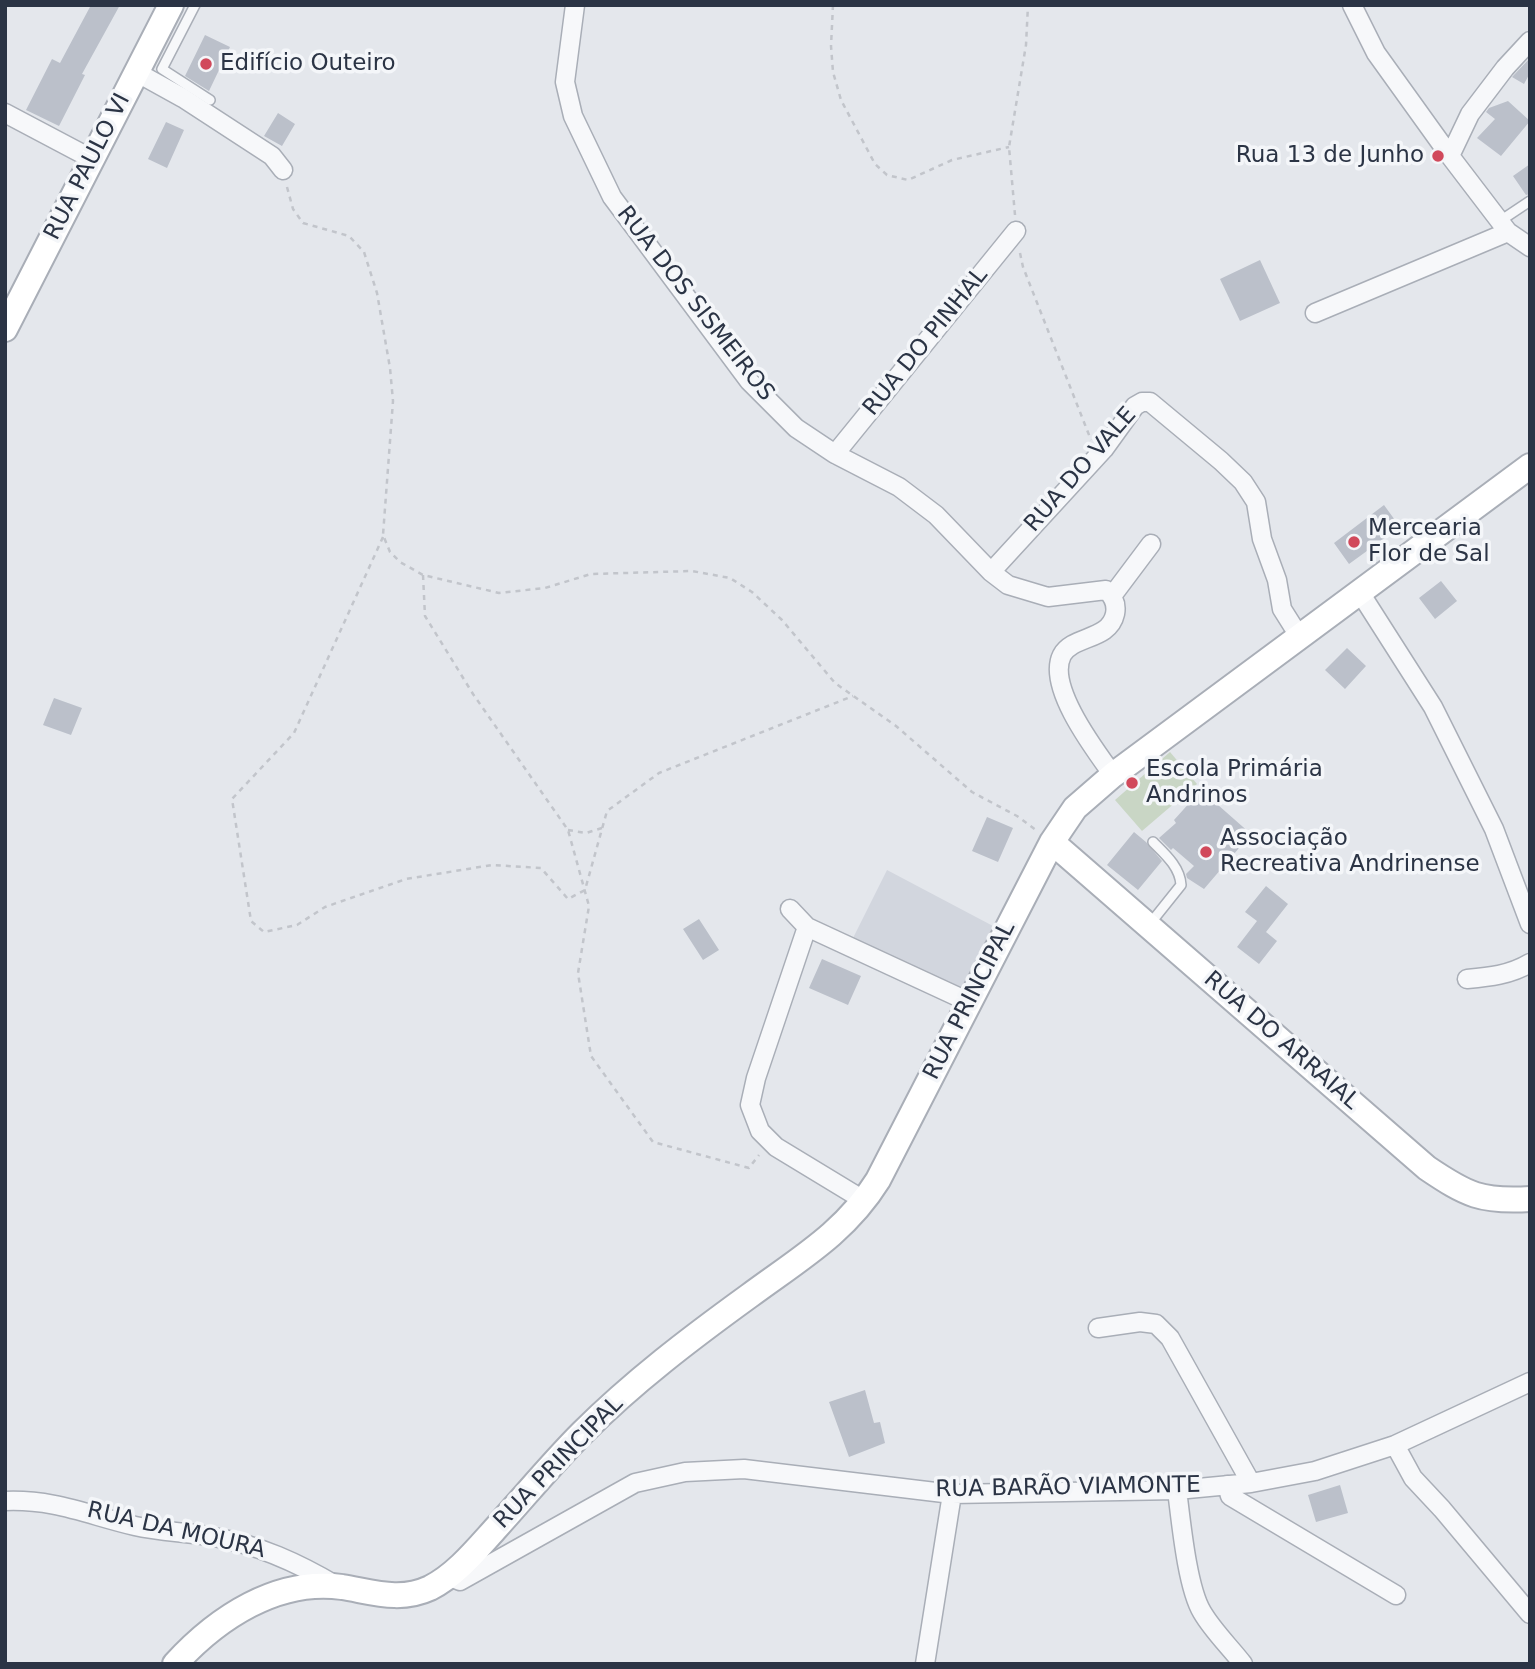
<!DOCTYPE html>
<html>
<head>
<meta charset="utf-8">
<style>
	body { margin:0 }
	#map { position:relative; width:1535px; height:1669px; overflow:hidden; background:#e4e7ec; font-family:"DejaVu Sans",sans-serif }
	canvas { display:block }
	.frame { position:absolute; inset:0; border:7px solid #2b3445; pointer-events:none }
</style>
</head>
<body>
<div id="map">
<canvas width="1535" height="1669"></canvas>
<div class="frame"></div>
</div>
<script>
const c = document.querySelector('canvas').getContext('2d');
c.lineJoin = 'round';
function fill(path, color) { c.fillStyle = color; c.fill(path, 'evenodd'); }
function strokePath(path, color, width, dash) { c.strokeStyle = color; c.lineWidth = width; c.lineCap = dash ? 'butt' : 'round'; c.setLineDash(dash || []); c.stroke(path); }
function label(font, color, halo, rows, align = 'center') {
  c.font = font + ' "DejaVu Sans",sans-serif'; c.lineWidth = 7; c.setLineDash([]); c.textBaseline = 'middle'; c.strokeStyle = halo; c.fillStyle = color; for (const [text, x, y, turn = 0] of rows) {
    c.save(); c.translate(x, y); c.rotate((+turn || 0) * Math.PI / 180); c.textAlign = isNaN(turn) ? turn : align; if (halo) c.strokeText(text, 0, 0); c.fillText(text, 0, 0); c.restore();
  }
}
const built = new Path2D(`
	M887 870 993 926 959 994 850 944Z`);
const green = new Path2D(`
	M1170 752 1197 784 1142 831 1115 800Z`);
const building = new Path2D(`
	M91 5H120L82 74 85 75 59 126 26 110 52 59 60 63Z
	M205 35 230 47 209 91 185 76Z
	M1530 58V73L1524 84 1512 77Z
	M1508 101 1530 121 1501 156 1477 138 1495 119 1486 112 1489 108Z
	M278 113 295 124 282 146 264 136Z
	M166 122 184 130 167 168 148 159Z
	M1530 164V194L1526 195 1513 176Z
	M1260 260 1280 303 1240 321 1220 279Z
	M1384 505 1400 527 1349 564 1334 543Z
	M1441 581 1457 601 1435 619 1419 598Z
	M1347 648 1366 666 1345 689 1325 670Z
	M54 698 82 708 71 735 43 725Z
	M1201 790 1251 834 1204 889 1187 878 1186 874 1194 866 1173 848 1171 850 1159 838 1176 823 1174 820Z
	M987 817 1013 828 998 862 972 851Z
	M1134 832 1146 842 1162 861 1138 890 1107 865Z
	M1266 886 1288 904 1266 932 1277 941 1259 964 1237 947 1257 921 1245 912Z
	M699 919 719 950 703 960 683 929Z
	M822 959 861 976 848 1005 809 988Z
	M865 1390 874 1423 880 1422 885 1443 849 1457 829 1402Z
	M1340 1485 1348 1513 1316 1522 1308 1495Z`);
const path = new Path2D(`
	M833 5 831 46 833 72 841 100 875 164 887 175 908 180 952 160 1009 147
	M287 187 293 209 303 223 349 236 364 252 377 293 390 368 393 401 383 535 390 552 400 562 423 575 499 593 545 588 591 574 692 571 730 578 752 592 782 620 835 683 896 726 972 792 1017 816 1036 830
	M1015 215 1009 147 1026 45 1028 5
	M1020 253 1023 267 1091 440
	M383 537 294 733 232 799 251 921 264 932 297 925 325 907 406 879 492 865 541 868 568 899 585 890 607 811 659 773 853 696
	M423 575 425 616 473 694 568 830 589 906 578 973 591 1056 653 1142 749 1168 759 1155
	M568 830 586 833 602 828`);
const lane = new Path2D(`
	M195 5 162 69 210 100
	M1500 221 1530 201
	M1149 925 1181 885C1180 867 1165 854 1153 842`);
const street = new Path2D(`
	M575 5 565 82 573 116 612 197 749 381 796 428 835 454 899 487 936 515 991 572 1008 585 1048 597 1106 590C1113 596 1117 604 1115 614 1109 641 1073 635 1062 655 1046 686 1095 750 1113 775
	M1352 5 1376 53 1450 156 1508 232 1530 247
	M136 72 183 98 272 156 283 170
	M5 113 92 159
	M1450 156 1470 114 1505 68 1530 41
	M1315 313 1508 232
	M835 454 1016 231
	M991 572 1104 449 1135 406 1142 402H1150L1221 461 1243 482 1256 502 1262 539 1277 580 1282 609 1299 636
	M1359 591 1433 707 1494 829 1530 924
	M1112 596 1151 544
	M790 909 807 927 969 1002
	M807 927 756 1078 750 1105 760 1131 776 1147 865 1201
	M1467 979C1489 977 1510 975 1530 963
	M1098 1328 1140 1322 1156 1324 1170 1338 1251 1483
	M1395 1445 1413 1478 1442 1509 1530 1614
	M1227 1485 1230 1496 1396 1595
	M1177 1490C1181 1521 1187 1587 1202 1612 1213 1631 1230 1647 1243 1664
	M5 1501C55 1499 88 1515 135 1526 161 1532 188 1532 214 1537 259 1545 298 1563 337 1586
	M448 1576 460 1581 635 1483 685 1472 744 1469 952 1494 1177 1490 1251 1483 1315 1471 1395 1445 1530 1382
	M925 1664 952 1494`);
const secondary = new Path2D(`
	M5 329 171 5
	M1052 842 1427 1168C1467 1195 1481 1202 1530 1199
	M175 1664C217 1618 277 1578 342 1587 373 1592 400 1602 430 1588 456 1575 477 1549 496 1528 525 1496 552 1463 582 1433 633 1382 691 1338 749 1296 799 1259 845 1233 878 1180L1052 842 1075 808 1113 775 1530 466`);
const markers = [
	[206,64,7,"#d1495b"],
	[1438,156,7,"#d1495b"],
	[1354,542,7,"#d1495b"],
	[1132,783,7,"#d1495b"],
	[1206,852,7,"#d1495b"]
];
const poiNames = [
	["Edifício Outeiro",220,64],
	["Rua 13 de Junho",1424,156,"right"],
	["Mercearia",1368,529],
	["Flor de Sal",1368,555],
	["Escola Primária",1146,770],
	["Andrinos",1146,796],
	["Associação",1220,839],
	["Recreativa Andrinense",1220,865]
];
const streetNames = [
	["RUA PAULO VI",88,167,-63],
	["RUA DOS SISMEIROS",695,304,52],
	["RUA DO PINHAL",926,342,-51],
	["RUA DO VALE",1081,470,-49],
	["RUA PRINCIPAL",970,1001,-63],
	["RUA DO ARRAIAL",1281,1041,41],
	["RUA PRINCIPAL",559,1463,-46],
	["RUA BARÃO VIAMONTE",1068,1488,-1],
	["RUA DA MOURA",176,1531,13]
];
fill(built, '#d2d6de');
fill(green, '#c9d6c5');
fill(building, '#bbc0ca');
strokePath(lane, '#a9aeb7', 12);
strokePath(street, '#a9aeb7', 21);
strokePath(secondary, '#a9aeb7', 28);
strokePath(path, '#c2c5cb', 2.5, [5, 5]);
strokePath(lane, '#f7f8fa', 9);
strokePath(street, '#f7f8fa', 18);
strokePath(secondary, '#fff', 24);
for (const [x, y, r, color] of markers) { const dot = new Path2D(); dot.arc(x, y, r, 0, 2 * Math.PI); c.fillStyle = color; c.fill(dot); strokePath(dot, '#f4f6f9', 2.5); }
label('23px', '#2b3445', '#f4f6f9', poiNames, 'left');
label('23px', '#2b3445', '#f4f6f9', streetNames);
</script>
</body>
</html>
